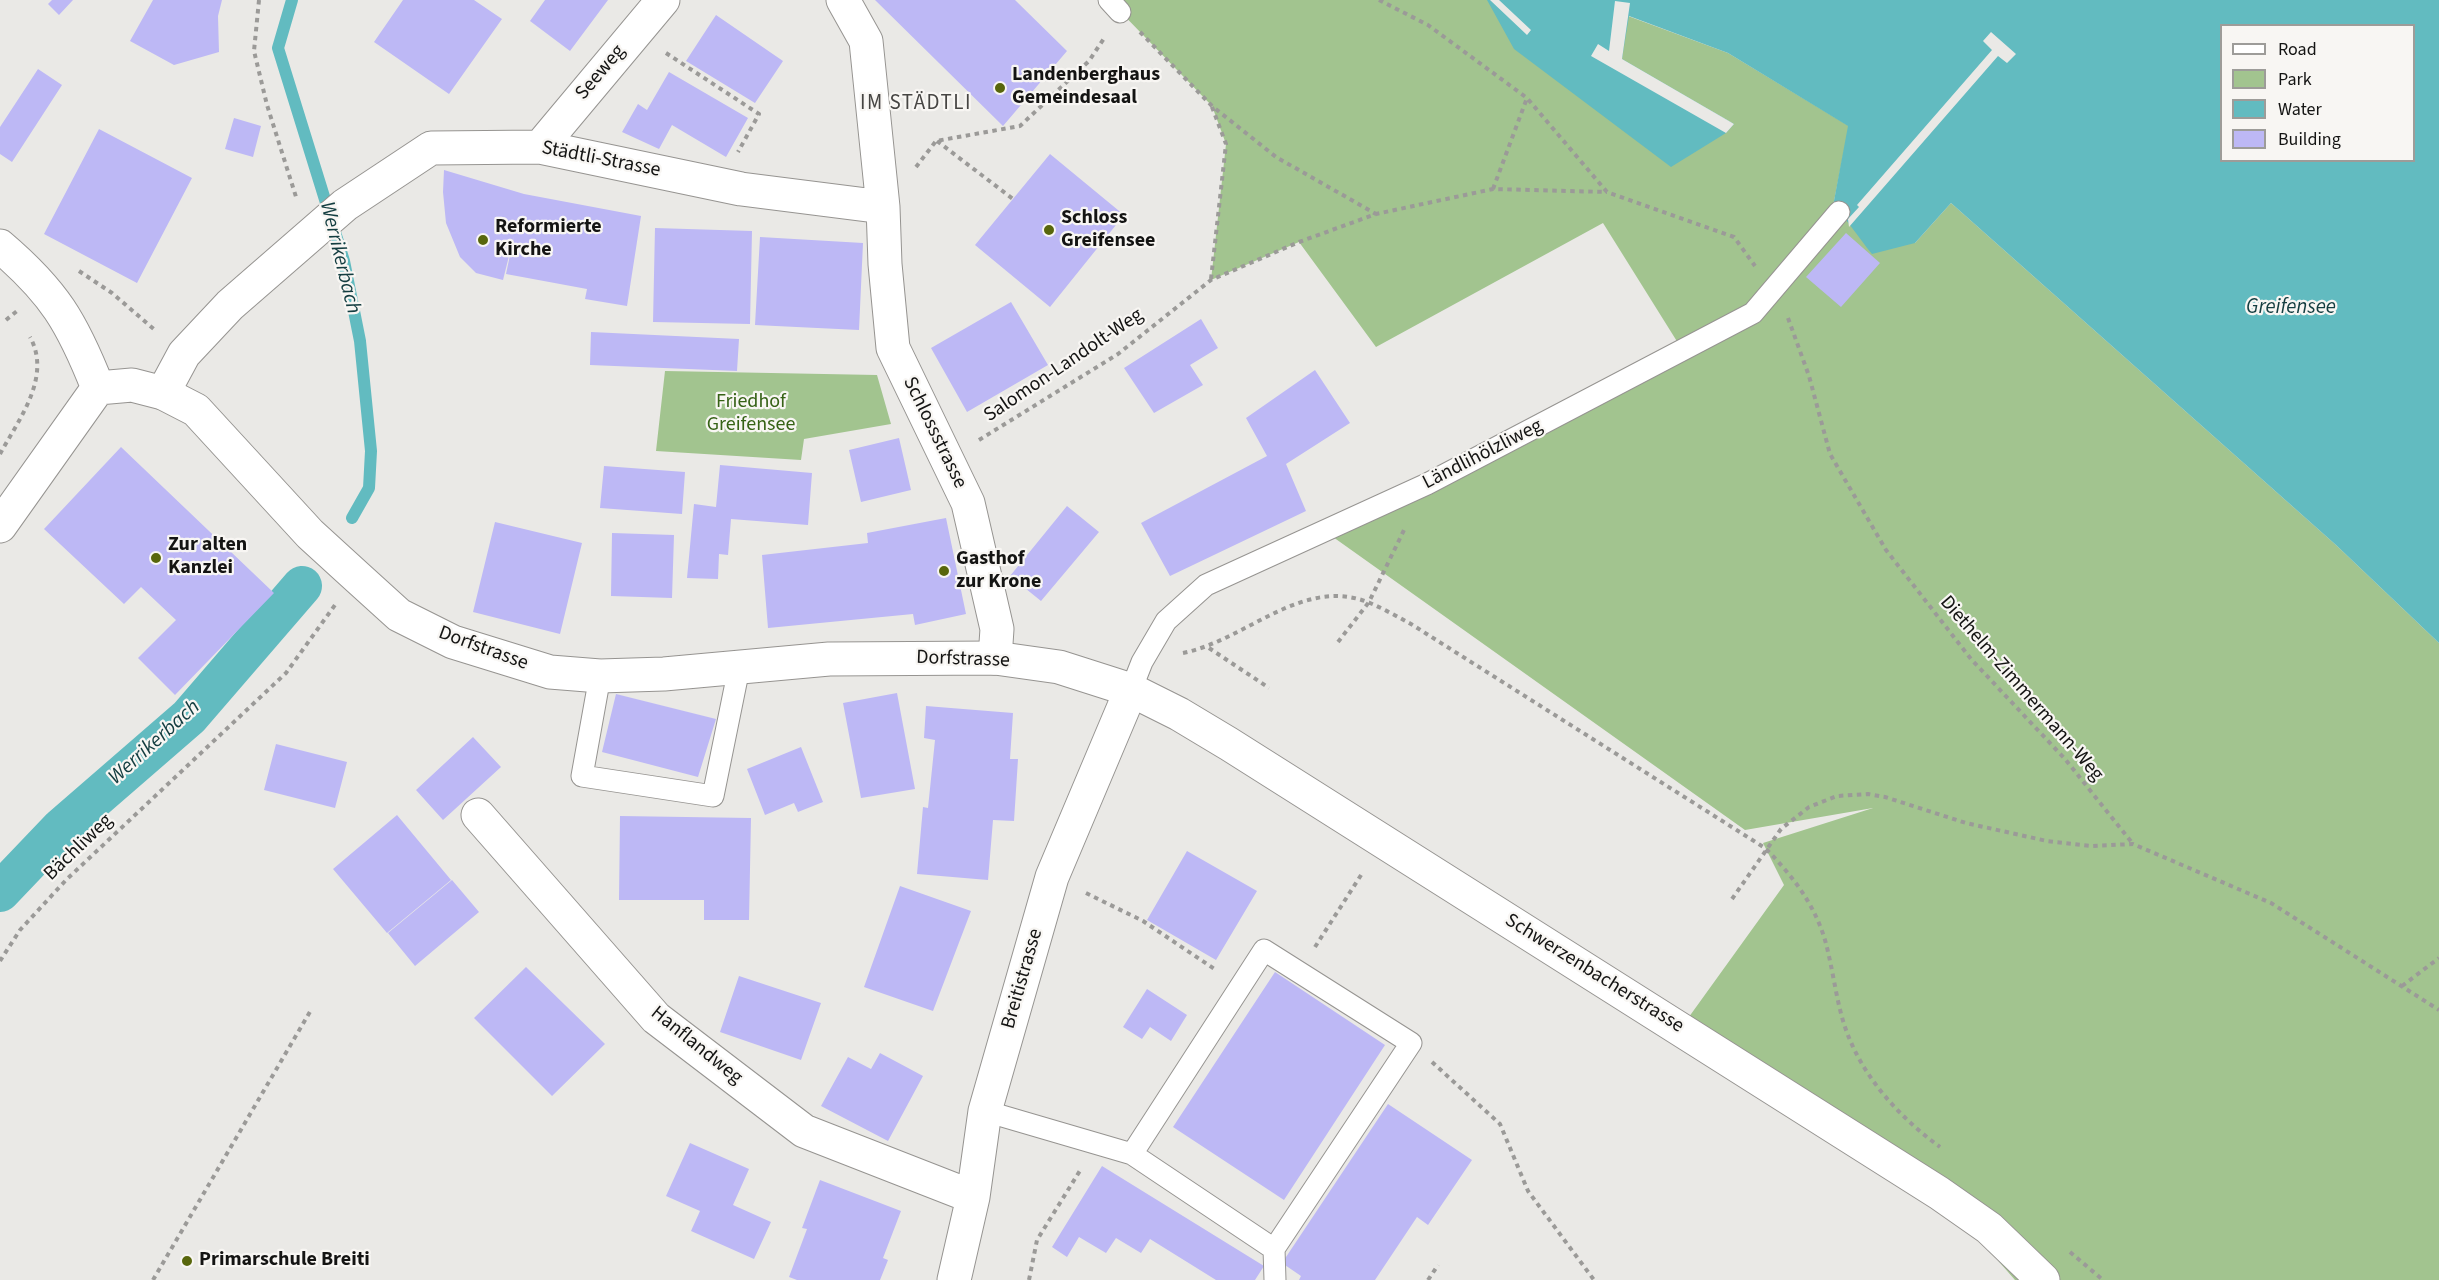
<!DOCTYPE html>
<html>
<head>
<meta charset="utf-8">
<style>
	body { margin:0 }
	#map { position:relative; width:2439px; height:1280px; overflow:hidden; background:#eae9e6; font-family:"Source Sans 3",sans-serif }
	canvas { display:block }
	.legend { position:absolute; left:2220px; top:24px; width:195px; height:138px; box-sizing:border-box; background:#f8f6f3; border:2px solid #9d9c99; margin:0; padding:8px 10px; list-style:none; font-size:18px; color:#141413 }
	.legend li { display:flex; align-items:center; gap:12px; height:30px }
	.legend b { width:30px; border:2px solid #9d9c99 }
</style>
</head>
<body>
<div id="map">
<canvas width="2439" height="1280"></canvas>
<ul class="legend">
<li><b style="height:8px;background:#fff"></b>Road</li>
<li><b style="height:16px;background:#a2c48f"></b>Park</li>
<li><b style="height:16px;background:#62bbc0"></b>Water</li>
<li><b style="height:16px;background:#bdb8f5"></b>Building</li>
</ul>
</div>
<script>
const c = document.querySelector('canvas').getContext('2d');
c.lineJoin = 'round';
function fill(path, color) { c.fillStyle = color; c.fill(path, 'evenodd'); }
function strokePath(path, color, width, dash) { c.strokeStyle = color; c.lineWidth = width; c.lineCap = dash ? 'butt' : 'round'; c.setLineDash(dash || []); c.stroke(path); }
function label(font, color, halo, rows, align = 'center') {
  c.font = font + ' "Source Sans 3",sans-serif'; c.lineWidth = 4.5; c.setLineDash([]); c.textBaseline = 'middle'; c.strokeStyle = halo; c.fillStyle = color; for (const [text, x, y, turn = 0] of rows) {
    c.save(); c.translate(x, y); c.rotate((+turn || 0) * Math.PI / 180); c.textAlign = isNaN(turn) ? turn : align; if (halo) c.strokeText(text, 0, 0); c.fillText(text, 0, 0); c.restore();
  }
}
const green = new Path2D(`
	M1109 0H1488L1734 124 1621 59 1628 16 1728 53 1849 126 1833 206 1848 219 1915 243 1951 203 2336 545 2439 643V1280H2015L1939 1193 1681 1028 1784 885 1763 843 1873 808 1745 830 1326 532 1683 351 1603 223 1376 347 1299 242 1211 280 1226 144 1212 106Z
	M665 371 877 375 891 424 804 439 801 460 656 451Z`);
const water = new Path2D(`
	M1487 0H2439V643L2336 545 1951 203 1915 243 1872 254C1858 237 1848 220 1833 206L1848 126 1728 53 1629 16 1622 59 1734 124 1726 133 1671 167 1514 49ZM2222 26H2414V160H2222Z`);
const pier = new Path2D(`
	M1490 0H1499L1531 30 1527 35Z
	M1615 1 1630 3 1622 59 1734 124 1726 133 1591 56 1598 44 1609 51Z
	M1991 32 2016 54 2007 63 1998 56 1849 227 1848 219 1859 207 1857 205 1992 50 1983 41Z`);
const stream = new Path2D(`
	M292 0 278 48 344 261 360 341 371 451 369 488 352 518`);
const canal = new Path2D(`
	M0 892 61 828 189 717 302 586`);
const building = new Path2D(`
	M52 0H73L59 15 48 4Z
	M153 0H222L218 16 219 52 174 65 130 41Z
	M403 0H474L502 19 449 94 374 42Z
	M545 0H608L570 51 530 21Z
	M875 0H1015L1067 51 1003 126Z
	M716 15 783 61 755 103 686 61Z
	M38 69 62 85 12 162 0 154V127Z
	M669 72 748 118 726 157 672 125 659 149 622 132 638 104 647 110Z
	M234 118 261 126 253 157 225 149Z
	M99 129 192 178 137 283 44 234Z
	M1050 154 1124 215 1050 307 975 245Z
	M444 170 524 194 641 216 627 306 585 299 587 289 506 274 514 236 503 280 476 273 460 257 446 223 443 192Z
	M655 228 752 231 750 324 653 322Z
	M1846 233 1880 263 1841 307 1806 277Z
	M760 237 863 243 859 330 755 325Z
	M1011 302 1048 365 967 412 931 348Z
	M1201 319 1218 348 1190 365 1203 385 1154 413 1124 368Z
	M591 332 739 339 737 371 590 365Z
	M1315 370 1350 423 1286 464 1306 511 1170 576 1141 523 1267 456 1246 418Z
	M899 438 911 490 861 502 849 450Z
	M121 447 274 593 175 695 138 658 176 620 141 587 124 604 44 529Z
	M720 465 812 473 808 525 731 519 728 555 719 554 718 579 687 578 694 504 716 507Z
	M604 466 685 472 682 514 600 508Z
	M1067 506 1099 532 1041 601 1010 576Z
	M946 518 966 614 915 625 913 614 768 628 762 555 868 543 867 533Z
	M495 522 582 543 560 634 473 612Z
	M612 533 674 535 672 598 611 596Z
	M897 693 915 789 861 798 843 703Z
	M616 694 716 719 698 777 602 752Z
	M926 706 1013 713 1010 759H1018L1014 821 993 820 988 880 917 874 923 807 928 808 935 740 924 738Z
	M473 737 501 767 443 820 416 790Z
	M276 744 347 762 335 808 264 790Z
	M801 747 823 802 798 812 794 803 765 815 747 769Z
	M397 815 451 880 387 933 333 869Z
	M620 816 751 818 749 920H704V900H619Z
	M1187 851 1257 891 1216 960 1147 920Z
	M452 880 479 912 415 966 388 933Z
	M900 886 971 911 933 1011 864 987Z
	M526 967 605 1044 552 1096 474 1018Z
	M1275 972 1385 1045 1284 1200 1173 1127Z
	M739 976 821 1003 801 1060 720 1032Z
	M1147 989 1187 1015 1171 1041 1150 1027 1142 1039 1123 1027Z
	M880 1053 923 1076 888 1141 821 1106 848 1057 871 1069Z
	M1388 1104 1472 1160 1428 1225 1417 1217 1375 1280H1299L1301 1276 1282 1263Z
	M690 1143 749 1169 733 1205 771 1222 754 1259 691 1231 700 1211 666 1196Z
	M1102 1166 1264 1266 1255 1280H1216L1150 1239 1141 1253 1116 1238 1106 1253 1079 1237 1067 1257 1052 1247Z
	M820 1180 901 1211 883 1258 888 1260 880 1280H797L789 1277 807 1229 802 1228Z`);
const path = new Path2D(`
	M259 0 254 51 267 105 297 200
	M1379 0 1428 25 1527 98 1607 192 1734 237 1755 266
	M1140 32 1212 106 1276 157 1376 214
	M666 53 759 114 738 152
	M937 141 1013 199
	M916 167 936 141 1020 126 1089 61 1105 37
	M1493 189 1527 98
	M79 271 112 293 156 331
	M1211 279 1226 144 1212 107
	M1788 318 1809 376 1830 454 1886 550 1971 659 2065 759 2133 844
	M6 320 17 311
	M979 440 1118 354 1211 280 1299 242 1376 214 1493 189 1607 192
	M0 454C19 419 52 377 30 337
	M1338 642 1369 602 1405 528
	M1209 648 1269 688
	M1183 653C1247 640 1303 575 1370 603 1384 609 1398 617 1411 624L1765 848C1795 878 1819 910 1828 952 1835 981 1838 1013 1850 1040 1868 1083 1903 1120 1940 1147
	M1086 893 1143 921 1216 970
	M1732 899 1781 829 1809 807 1837 796 1868 794 1885 797 1966 823 2047 841 2091 846 2133 844 2271 903 2439 1010
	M1315 947 1363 872
	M0 961 20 930 66 880 286 673 335 605
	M2402 986 2439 958
	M1432 1062 1500 1124 1528 1191 1594 1280
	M2070 1252 2103 1280
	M153 1280 311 1010
	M1029 1280 1037 1240 1081 1169
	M1428 1280 1438 1265`);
const lane = new Path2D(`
	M1109 0 1120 12
	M600 676 582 776 713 796 739 668
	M1131 690 1142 662 1166 621 1206 585 1427 484 1753 313 1839 212
	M985 1111 1132 1154 1264 950 1411 1043 1274 1249
	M1132 1154 1274 1249 1275 1280`);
const street = new Path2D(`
	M843 0 866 41 883 207 885 264 893 348 968 503 997 629 995 658
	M540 147 663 0
	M163 393 184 354 230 305 345 205 431 148 540 147 741 189 883 207
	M478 815 656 1018 804 1131 973 1197
	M954 1280 973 1197 985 1111 1052 877 1131 690`);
const secondary = new Path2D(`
	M0 246C54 292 72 322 98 388
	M98 388 132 385 163 393 196 410 310 534 356 576 399 615 453 642 550 672 600 676 664 674 829 659 995 658 1059 667 1131 690 1179 714 1229 744 1939 1193 1989 1228 2043 1280
	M0 526 98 388`);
const markers = [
	[1000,88,6,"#58660c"],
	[1049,230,6,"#58660c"],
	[483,240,6,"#58660c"],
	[156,558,6,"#58660c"],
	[944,571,6,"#58660c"],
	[187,1261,6,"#58660c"]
];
const streetNames = [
	["Seeweg",601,73,-50],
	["Städtli-Strasse",601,160,11],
	["Salomon-Landolt-Weg",1064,366,-34],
	["Schlossstrasse",934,433,64],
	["Ländlihölzliweg",1483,455,-27],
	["Dorfstrasse",483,649,20],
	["Dorfstrasse",963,660,2],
	["Diethelm-Zimmermann-Weg",2021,689,49],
	["Bächliweg",79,848,-44],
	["Schwerzenbacherstrasse",1594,974,32],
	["Breitistrasse",1023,979,-74],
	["Hanflandweg",696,1046,39]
];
const poiNames = [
	["Landenberghaus",1012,76],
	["Gemeindesaal",1012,99],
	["Schloss",1061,219],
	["Greifensee",1061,242],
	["Reformierte",495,228],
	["Kirche",495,251],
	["Zur alten",168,546],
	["Kanzlei",168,569],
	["Gasthof",956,560],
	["zur Krone",956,583],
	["Primarschule Breiti",199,1261]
];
const parkNames = [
	["Friedhof",751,403],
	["Greifensee",751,426]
];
const neighbourhoodNames = [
	["IM STÄDTLI",916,104]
];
const waterNames = [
	["Werrikerbach",339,258,76],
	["Greifensee",2291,308],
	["Werrikerbach",155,743,-42]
];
fill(green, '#a2c48f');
fill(water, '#62bbc0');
fill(pier, '#eae9e6');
strokePath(stream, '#62bbc0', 12);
strokePath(canal, '#62bbc0', 40);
fill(building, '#bdb8f5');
strokePath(lane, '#969491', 23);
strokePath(street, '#969491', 35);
strokePath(secondary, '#969491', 35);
strokePath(path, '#9b9a98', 4, [4.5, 4.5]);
strokePath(lane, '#fff', 21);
strokePath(street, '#fff', 33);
strokePath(secondary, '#fff', 33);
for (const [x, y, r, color] of markers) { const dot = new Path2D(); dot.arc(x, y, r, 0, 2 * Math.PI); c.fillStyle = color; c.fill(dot); strokePath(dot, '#f8f6f3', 2); }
label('20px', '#141413', '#f8f6f3', streetNames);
label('bold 20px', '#141413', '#f8f6f3', poiNames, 'left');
label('20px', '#366216', '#f8f6f3', parkNames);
c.letterSpacing = '1.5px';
label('21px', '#464543', '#f8f6f3', neighbourhoodNames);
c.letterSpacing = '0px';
label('italic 21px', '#133d40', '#f8f6f3', waterNames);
</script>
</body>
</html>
